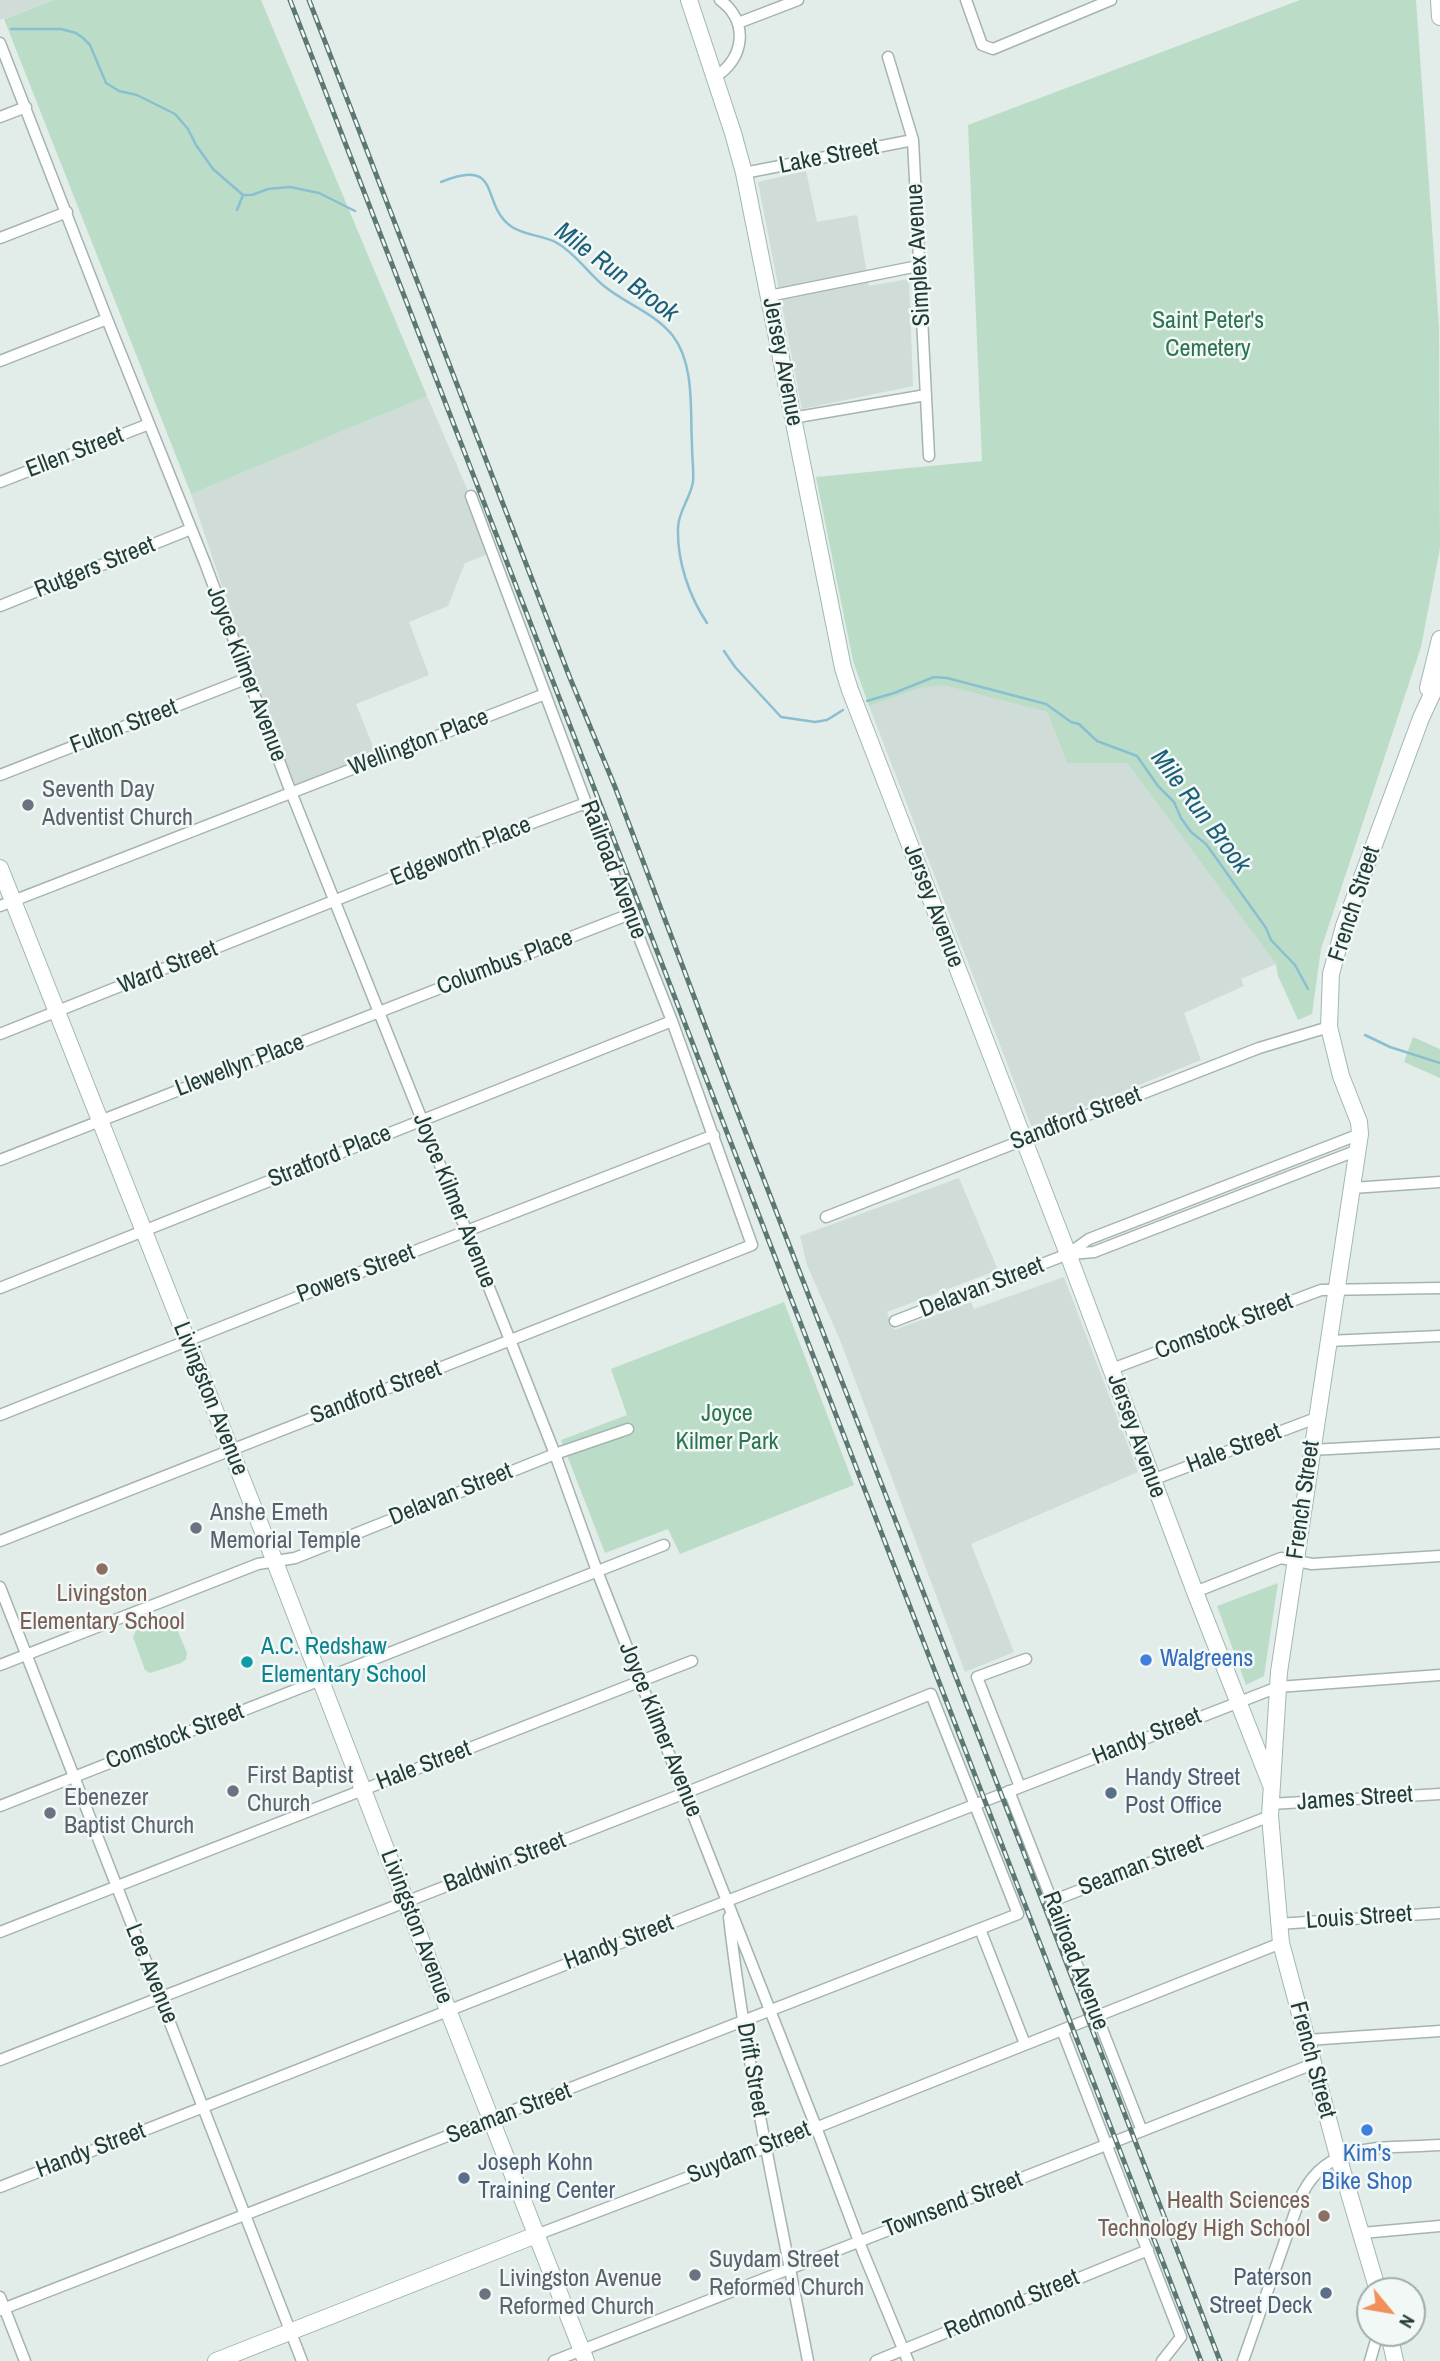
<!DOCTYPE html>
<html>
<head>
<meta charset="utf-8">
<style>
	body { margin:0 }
	#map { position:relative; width:1440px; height:2361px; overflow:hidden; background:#e2ece9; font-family:"Archivo Narrow",sans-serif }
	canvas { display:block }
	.north { position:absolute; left:1356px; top:2277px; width:70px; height:70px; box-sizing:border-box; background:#f2f8f6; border:2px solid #9fadaa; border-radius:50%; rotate:120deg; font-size:19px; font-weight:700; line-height:28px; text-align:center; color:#223d39 }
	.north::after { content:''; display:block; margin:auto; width:24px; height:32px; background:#f2905a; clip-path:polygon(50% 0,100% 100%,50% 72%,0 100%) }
</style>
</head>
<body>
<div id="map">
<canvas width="1440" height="2361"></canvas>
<div class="north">N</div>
</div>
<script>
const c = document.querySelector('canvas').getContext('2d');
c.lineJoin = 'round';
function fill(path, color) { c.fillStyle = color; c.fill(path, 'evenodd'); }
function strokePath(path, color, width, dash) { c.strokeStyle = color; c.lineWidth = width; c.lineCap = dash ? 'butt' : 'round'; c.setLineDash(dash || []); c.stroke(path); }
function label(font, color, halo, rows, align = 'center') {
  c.font = font + ' "Archivo Narrow",sans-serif'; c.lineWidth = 5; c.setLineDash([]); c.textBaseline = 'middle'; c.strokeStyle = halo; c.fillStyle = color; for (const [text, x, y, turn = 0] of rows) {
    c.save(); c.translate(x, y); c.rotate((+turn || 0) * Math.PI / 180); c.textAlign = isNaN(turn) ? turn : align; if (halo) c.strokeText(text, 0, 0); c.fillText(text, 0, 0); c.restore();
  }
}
const built = new Path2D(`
	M0 0H54L0 20Z
	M806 171 817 222 857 215 869 286 909 279 913 386 802 409 758 182Z
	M427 396 494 552 465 563 448 606 409 622 429 675 356 704 378 759 292 793 191 494Z
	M944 684 1047 712 1067 763H1127L1276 964 1241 979 1244 986 1184 1013 1201 1060 1032 1128 869 706 920 688Z
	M959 1178 998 1270 887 1312 894 1330 971 1302 974 1309 1064 1277 1138 1472 971 1544 1014 1652 965 1672 840 1340 807 1265 800 1236Z`);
const green = new Path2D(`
	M54 0H261L427 396 191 494 4 19Z
	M1300 0H1416L1439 327 1440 548 1421 647 1321 949 1312 1014 1298 1020 1278 976 1276 964 1127 763H1067L1047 712 944 685 920 688 869 706 853 661 816 477 982 461 968 125Z
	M1413 1037 1440 1049V1078L1404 1062Z
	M784 1302 854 1485 680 1554 668 1529 605 1553 561 1440 627 1415 611 1369Z
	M1278 1583 1264 1676 1246 1685 1217 1606Z
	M165 1620 174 1622 187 1653 186 1659 181 1663 150 1673 145 1670 133 1637 136 1631Z`);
const stream = new Path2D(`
	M11 29H61L76 33 83 38 90 45 106 83 119 91 137 95 175 114 188 129 196 145 213 169 243 195H252L268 189 290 187 319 193 355 211
	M441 182C504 156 479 205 512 227 526 236 543 235 557 243 575 253 588 273 604 286 626 304 655 313 673 336 695 365 690 411 692 445 692 457 694 471 693 482 690 499 678 512 678 528 677 561 689 596 707 623
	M237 210 243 195
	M724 651 735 667 781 717 815 722 827 720 843 710
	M867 701 894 693 934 677 947 678 1046 704 1071 722 1079 724 1097 741 1137 756 1158 786 1174 802 1181 818 1191 832 1206 844 1266 928 1271 940 1295 965 1308 989
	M1365 1035 1390 1047 1440 1063`);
const street = new Path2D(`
	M966 0 982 45 993 49 1111 0
	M738 23 798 0
	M0 43 107 319 205 563 287 782 510 1340 555 1454 597 1571 816 2127 863 2252 908 2361
	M888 57 913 140 929 456
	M715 77C745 59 749 21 720 0
	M0 117 26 107
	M744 173 913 140
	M0 238 67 212
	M769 296 918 266
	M0 361 107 319
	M792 418 926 395
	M0 482 149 424
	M0 606 191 529
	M0 775 248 678
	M0 906 545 694
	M0 1034 489 839 586 803
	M0 1160 630 914
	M1352 1188 1440 1182
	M826 1217 1259 1048 1329 1027
	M1071 1254 1094 1252 1358 1150
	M0 1288 672 1021
	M895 1321 1068 1254 1089 1239 1360 1134
	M1328 1341 1440 1336
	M1112 1369 1321 1290 1440 1288
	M0 1415 348 1277 714 1135
	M1311 1450 1440 1443
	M1152 1480 1316 1418
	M0 1541 752 1245 672 1021 586 803 471 496
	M0 1587 302 2361
	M1195 1592 1281 1558 1312 1564 1440 1556
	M0 1665 258 1564 295 1558 555 1454 628 1429
	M1020 1787 977 1677 1026 1659
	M1009 1791 1142 2131
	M1270 1804 1440 1794
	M0 1806 664 1545
	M1052 1901 1270 1816
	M729 1917C746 2067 780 2213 808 2361
	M1278 1924 1440 1913
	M980 1929 1025 2044
	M0 1932 692 1661
	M1062 2030 1181 2337 1162 2361
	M1307 2040 1440 2031
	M0 2060 685 1793 931 1694 1018 1914 0 2310
	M0 2187 727 1901 1278 1687 1440 1675
	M1362 2233 1440 2226
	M536 2235 765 2148 1281 1943
	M0 2297 25 2361
	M554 2361 1313 2064
	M876 2361 1148 2250
	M1243 2361 1299 2201C1324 2139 1384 2149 1440 2145
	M1370 2361 1378 2333`);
const secondary = new Path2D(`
	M689 0 733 133 744 173 843 668 850 690 1068 1254 1195 1592 1271 1785
	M1439 0 1440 17
	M1428 688 1440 639
	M0 868 275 1562 448 2010 586 2361
	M1378 2291 1338 2156 1281 1943 1270 1816 1279 1672 1360 1134 1359 1122 1341 1076 1329 1027 1331 974 1344 926 1421 718 1440 677
	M1389 2333 1395 2361
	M216 2361 536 2235`);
const rail = new Path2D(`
	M290 0 1201 2361
	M309 0 570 678 615 787 727 1084 1220 2361`);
const markers = [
	[28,805,7,"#6b7280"],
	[196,1528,7,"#6b7280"],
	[102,1569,7,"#8d6e63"],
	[1146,1660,7,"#3f7fe0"],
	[247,1662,7,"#0f9aa8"],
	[233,1791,7,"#6b7280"],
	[1111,1793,7,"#5c6f8a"],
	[50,1813,7,"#6b7280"],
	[1367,2130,7,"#3f7fe0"],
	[464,2178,7,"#5c6f8a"],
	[1324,2216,7,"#8d6e63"],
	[695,2275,7,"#6b7280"],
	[1326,2293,7,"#5c6f8a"],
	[485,2294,7,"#6b7280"]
];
const streetNames = [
	["Lake Street",829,157,-11],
	["Simplex Avenue",919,255,-93],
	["Jersey Avenue",782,362,79],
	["Ellen Street",75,453,-21],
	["Rutgers Street",95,568,-22],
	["Joyce Kilmer Avenue",246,674,69],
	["Fulton Street",124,727,-21],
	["Wellington Place",419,743,-21],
	["Edgeworth Place",461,852,-22],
	["Railroad Avenue",613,870,69],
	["French Street",1355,904,-72],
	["Jersey Avenue",933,906,69],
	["Columbus Place",505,963,-21],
	["Ward Street",168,968,-22],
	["Llewellyn Place",240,1066,-21],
	["Sandford Street",1076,1119,-21],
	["Stratford Place",330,1157,-22],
	["Joyce Kilmer Avenue",454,1201,68],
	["Powers Street",356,1274,-21],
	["Delavan Street",982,1288,-21],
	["Comstock Street",1224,1327,-21],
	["Sandford Street",376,1393,-21],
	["Livingston Avenue",210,1399,68],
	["Jersey Avenue",1136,1436,70],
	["Hale Street",1234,1449,-21],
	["Delavan Street",451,1495,-22],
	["French Street",1304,1500,-82],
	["Joyce Kilmer Avenue",660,1730,68],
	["Comstock Street",175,1737,-21],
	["Handy Street",1147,1737,-22],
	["Hale Street",424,1766,-21],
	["James Street",1355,1799,-4],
	["Baldwin Street",505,1863,-21],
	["Seaman Street",1141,1866,-21],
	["Louis Street",1359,1918,-4],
	["Livingston Avenue",416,1927,69],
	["Handy Street",619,1943,-21],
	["Railroad Avenue",1075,1961,69],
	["Lee Avenue",151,1974,68],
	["French Street",1312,2060,75],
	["Drift Street",752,2070,80],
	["Seaman Street",509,2114,-21],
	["Handy Street",91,2151,-21],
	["Suydam Street",749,2153,-22],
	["Townsend Street",953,2205,-21],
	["Redmond Street",1012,2305,-23]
];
const parkNames = [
	["Saint Peter's",1208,322],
	["Cemetery",1208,350],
	["Joyce",727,1415],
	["Kilmer Park",727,1443]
];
const worshipNames = [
	["Seventh Day",42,791],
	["Adventist Church",42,819],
	["Anshe Emeth",210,1514],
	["Memorial Temple",210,1542],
	["First Baptist",247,1777],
	["Church",247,1805],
	["Ebenezer",64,1799],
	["Baptist Church",64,1827],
	["Suydam Street",709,2261],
	["Reformed Church",709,2289],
	["Livingston Avenue",499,2280],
	["Reformed Church",499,2308]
];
const educationNames = [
	["Livingston",102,1595],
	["Elementary School",102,1623],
	["Health Sciences",1310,2202,"right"],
	["Technology High School",1310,2230,"right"]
];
const cultureNames = [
	["A.C. Redshaw",261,1648],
	["Elementary School",261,1676]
];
const shopNames = [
	["Walgreens",1160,1660],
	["Kim's",1367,2155,"center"],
	["Bike Shop",1367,2183,"center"]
];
const serviceNames = [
	["Handy Street",1125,1779],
	["Post Office",1125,1807],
	["Joseph Kohn",478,2164],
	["Training Center",478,2192],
	["Paterson",1312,2279,"right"],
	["Street Deck",1312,2307,"right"]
];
const waterNames = [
	["Mile Run Brook",616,273,37],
	["Mile Run Brook",1200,812,53]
];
fill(built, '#d0dcd8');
fill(green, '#bbddc8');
strokePath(stream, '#8abed1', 2.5);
strokePath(street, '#a5b4b1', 13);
strokePath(secondary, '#a0b8b2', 18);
strokePath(street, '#fff', 10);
strokePath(secondary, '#fff', 16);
strokePath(rail, '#5c7874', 5);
strokePath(rail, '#f2f8f6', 2.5, [8]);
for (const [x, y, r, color] of markers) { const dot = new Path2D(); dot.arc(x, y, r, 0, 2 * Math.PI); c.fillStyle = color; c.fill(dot); strokePath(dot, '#f2f8f6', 2.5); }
label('24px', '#223d39', '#f2f8f6', streetNames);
label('24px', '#2c7450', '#f2f8f6', parkNames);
label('24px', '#5b616d', '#f2f8f6', worshipNames, 'left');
label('24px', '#785e54', '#f2f8f6', educationNames);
label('24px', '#0d838f', '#f2f8f6', cultureNames, 'left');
label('24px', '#366cbe', '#f2f8f6', shopNames, 'left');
label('24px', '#4e5e75', '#f2f8f6', serviceNames, 'left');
label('italic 26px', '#1c5f79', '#f2f8f6', waterNames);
</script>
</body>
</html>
